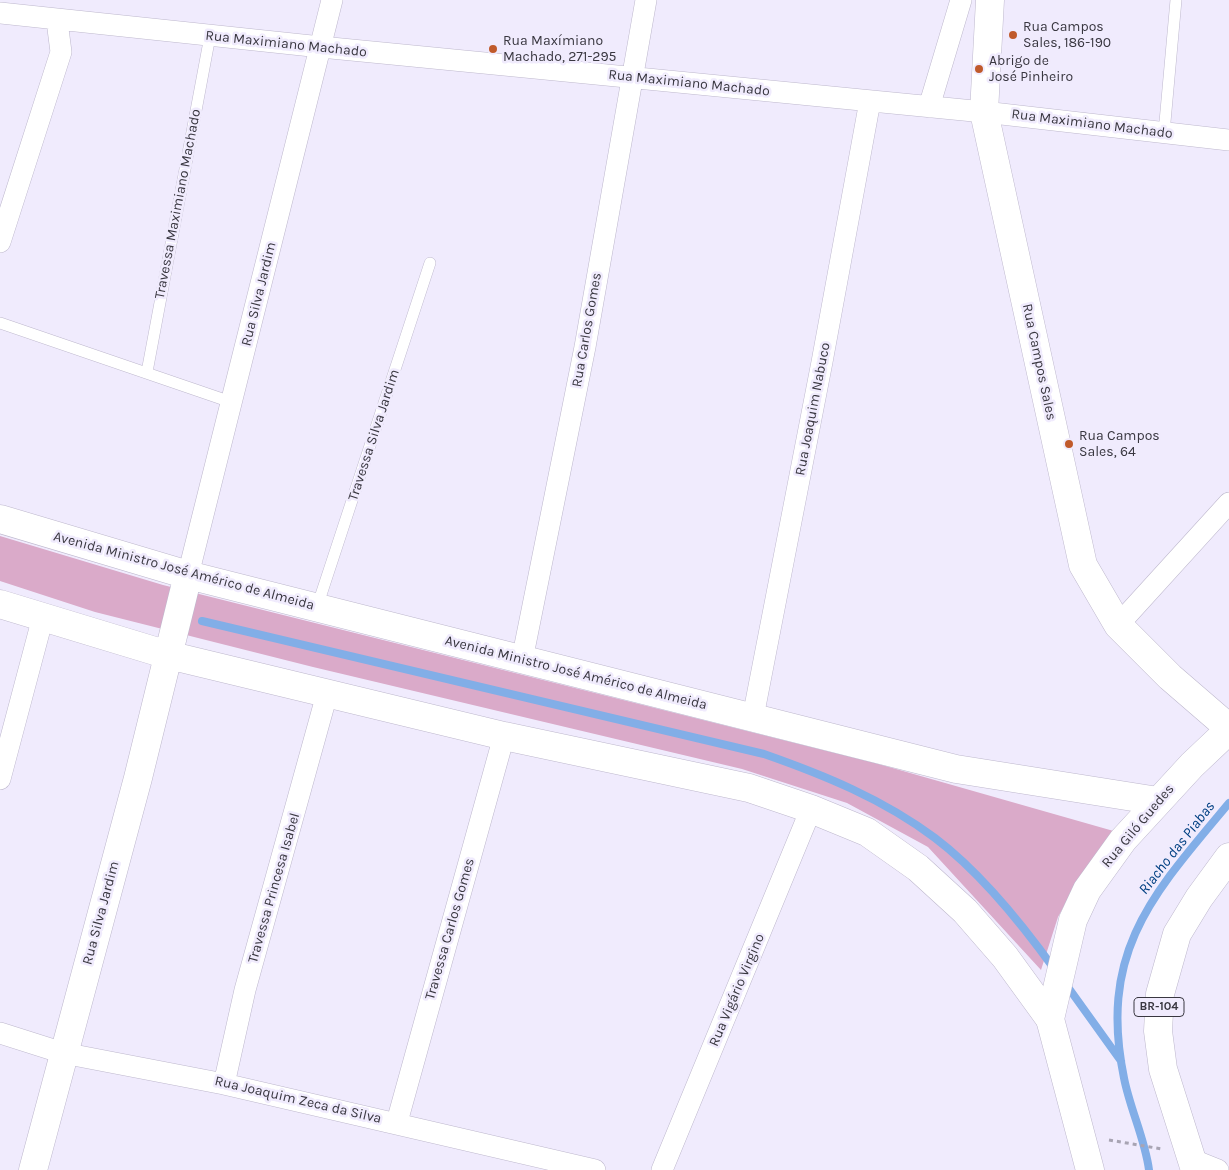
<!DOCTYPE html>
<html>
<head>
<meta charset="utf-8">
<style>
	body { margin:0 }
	canvas { display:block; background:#f0ebfd }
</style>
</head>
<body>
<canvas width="1229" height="1170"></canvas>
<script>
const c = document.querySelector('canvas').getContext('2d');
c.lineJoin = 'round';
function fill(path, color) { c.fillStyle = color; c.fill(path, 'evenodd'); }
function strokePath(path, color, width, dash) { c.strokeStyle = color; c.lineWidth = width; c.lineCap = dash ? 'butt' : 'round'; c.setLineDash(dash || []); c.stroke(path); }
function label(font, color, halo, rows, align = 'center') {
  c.font = font + ' Karla,sans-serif'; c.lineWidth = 5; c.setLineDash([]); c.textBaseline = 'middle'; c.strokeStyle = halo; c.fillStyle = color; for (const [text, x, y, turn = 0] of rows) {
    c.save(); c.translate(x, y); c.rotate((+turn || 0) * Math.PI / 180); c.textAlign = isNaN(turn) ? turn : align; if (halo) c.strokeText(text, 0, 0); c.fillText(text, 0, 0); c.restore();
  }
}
const green = new Path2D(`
	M0 536 163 585 875 763 1117 832 1081 876 1058 917 1041 970 928 847 847 803 742 769 313 667 95 612 0 581Z`);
const stream = new Path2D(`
	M202 621 764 754C824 775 883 799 935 838 980 872 1022 924 1055 970
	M1065 983 1121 1061
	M1149 1170C1145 1139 1130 1109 1124 1078 1098 951 1153 894 1229 803`);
const path = new Path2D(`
	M1109 1140 1162 1149`);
const lane = new Path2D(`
	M1164 133 1176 0
	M0 323 231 402
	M147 372 210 36
	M317 607 430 263`);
const street = new Path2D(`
	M0 13 321 47 984 112 1229 140
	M929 107 961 0
	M0 242 61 52 57 21
	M188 575 332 0
	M1118 625 1229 503
	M522 660 585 347 646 0
	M753 717 822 362 870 101
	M0 779 43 617
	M0 1033 63 1053 224 1084 595 1170
	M224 1084 245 990 327 694
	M397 1122 504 736
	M1193 1160 1218 1170
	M662 1170 811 809`);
const secondary = new Path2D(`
	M990 0 984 112 1083 565 1118 625 1170 677 1229 728
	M0 519 188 575 956 769 1158 801
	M0 604 168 655 504 736 749 788 811 809 867 832 918 868 965 911 1005 957 1050 1019
	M33 1170 138 778 188 575`);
const primary = new Path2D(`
	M1090 1170 1050 1019 1073 920 1087 890 1123 840 1192 765 1229 730
	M1195 1170 1163 1069 1158 1031 1160 994 1177 934 1199 898 1229 857`);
const markers = [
	[1013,35,5,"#c05a2b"],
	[493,49,5,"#c05a2b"],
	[979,69,5,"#c05a2b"],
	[1069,444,5,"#c05a2b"]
];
const shields = [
	[1159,1007,50]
];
const shieldNames = [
	["BR-104",1159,1007]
];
const poiNames = [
	["Rua Campos",1023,27],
	["Sales, 186-190",1023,43],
	["Rua Maxímiano",503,41],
	["Machado, 271-295",503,57],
	["Abrigo de",989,61],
	["José Pinheiro",989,77],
	["Rua Campos",1079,436],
	["Sales, 64",1079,452]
];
const streetNames = [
	["Rua Maximiano Machado",286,44,6],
	["Rua Maximiano Machado",689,83,6],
	["Rua Maximiano Machado",1092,124,7],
	["Travessa Maximiano Machado",178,204,-79],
	["Rua Silva Jardim",259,294,-76],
	["Rua Carlos Gomes",587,330,-80],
	["Rua Campos Sales",1039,362,78],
	["Rua Joaquim Nabuco",813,409,-79],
	["Travessa Silva Jardim",374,435,-72],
	["Avenida Ministro José Américo de Almeida",184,571,15],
	["Avenida Ministro José Américo de Almeida",576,673,14],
	["Rua Giló Guedes",1138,826,-50],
	["Travessa Princesa Isabel",274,888,-74],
	["Rua Silva Jardim",101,913,-75],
	["Travessa Carlos Gomes",450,929,-74],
	["Rua Vigário Virgino",737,990,-67],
	["Rua Joaquim Zeca da Silva",298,1100,13]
];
const waterNames = [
	["Riacho das Piabas",1177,848,-52]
];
fill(green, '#daaac9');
strokePath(stream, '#82aee7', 8);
strokePath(lane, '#beb8cd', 12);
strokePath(street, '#beb8cd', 22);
strokePath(secondary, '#beb8cd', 29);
strokePath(primary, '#beb8cd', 29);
strokePath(path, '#a8a4b3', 3, [4, 4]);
strokePath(lane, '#fff', 11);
strokePath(street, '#fff', 21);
strokePath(secondary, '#fff', 28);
strokePath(primary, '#fff', 28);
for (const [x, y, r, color] of markers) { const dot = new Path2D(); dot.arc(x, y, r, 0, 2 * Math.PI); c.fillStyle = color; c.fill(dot); strokePath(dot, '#f0ebfd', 2); }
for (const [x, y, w] of shields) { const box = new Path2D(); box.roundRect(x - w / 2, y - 9.5, w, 19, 4); c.fillStyle = '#f0ebfd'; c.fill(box); strokePath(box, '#393740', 1); }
label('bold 12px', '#393740', null, shieldNames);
label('14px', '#393740', '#f0ebfd', poiNames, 'left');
label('14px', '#393740', '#f0ebfd', streetNames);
label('italic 15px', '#024183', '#f0ebfd', waterNames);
</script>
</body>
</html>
